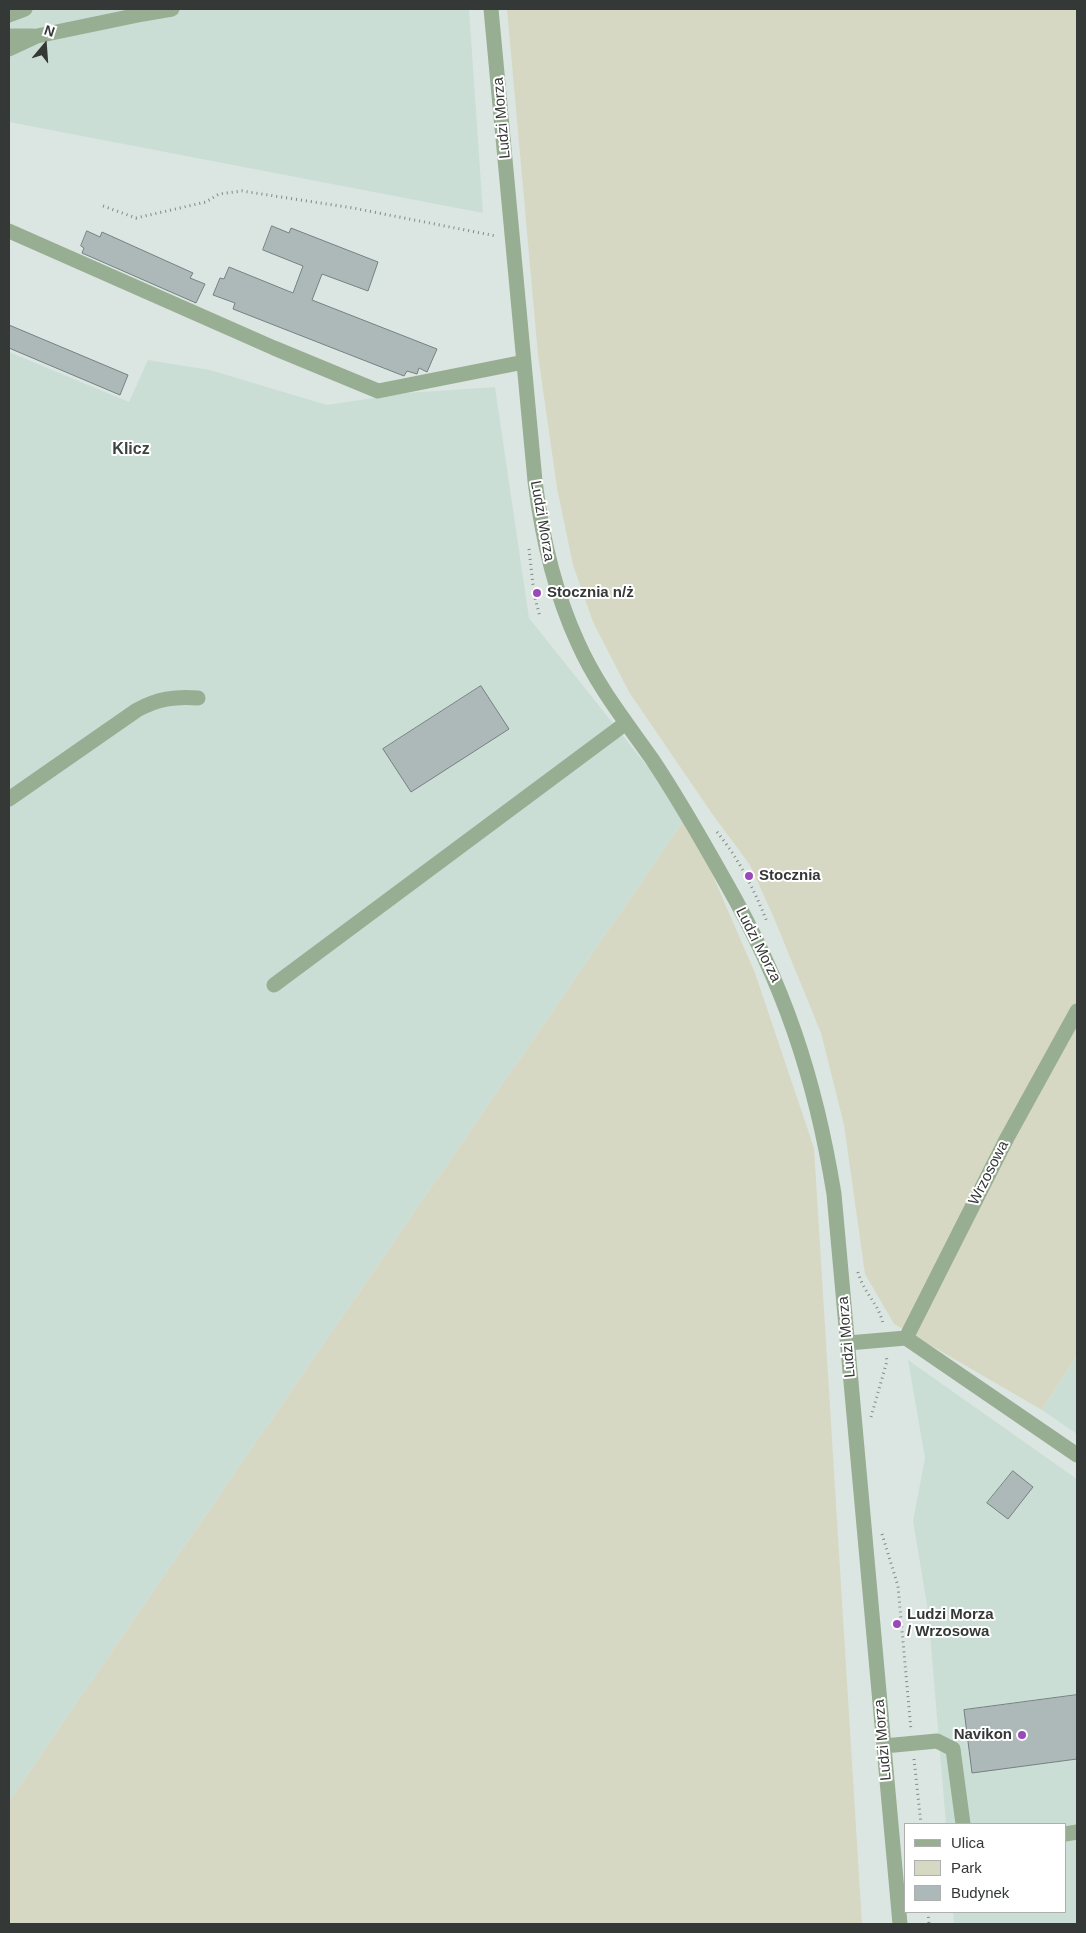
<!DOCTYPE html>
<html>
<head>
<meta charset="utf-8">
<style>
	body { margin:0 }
	#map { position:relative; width:1086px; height:1933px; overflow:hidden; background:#dbe6e2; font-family:Arial,sans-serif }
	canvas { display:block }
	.frame { position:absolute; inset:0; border:10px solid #343836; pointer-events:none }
	.legend { position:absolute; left:904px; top:1823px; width:162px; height:90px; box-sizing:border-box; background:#fff; border:1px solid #aeafaf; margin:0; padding:6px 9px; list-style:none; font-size:15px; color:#343836 }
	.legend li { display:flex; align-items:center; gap:10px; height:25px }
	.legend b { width:25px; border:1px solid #aeafaf }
	.north { position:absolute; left:20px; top:20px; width:50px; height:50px; -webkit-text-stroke:4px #fff; paint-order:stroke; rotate:18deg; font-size:14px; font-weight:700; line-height:20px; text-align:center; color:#343836 }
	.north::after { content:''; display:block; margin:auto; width:18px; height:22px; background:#343836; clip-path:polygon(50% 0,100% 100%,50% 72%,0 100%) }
</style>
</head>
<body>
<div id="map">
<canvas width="1086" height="1933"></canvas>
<div class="frame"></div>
<ul class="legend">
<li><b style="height:6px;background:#98ae92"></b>Ulica</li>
<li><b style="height:14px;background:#d7d8c3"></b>Park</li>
<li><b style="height:14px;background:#adb9b9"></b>Budynek</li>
</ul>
<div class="north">N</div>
</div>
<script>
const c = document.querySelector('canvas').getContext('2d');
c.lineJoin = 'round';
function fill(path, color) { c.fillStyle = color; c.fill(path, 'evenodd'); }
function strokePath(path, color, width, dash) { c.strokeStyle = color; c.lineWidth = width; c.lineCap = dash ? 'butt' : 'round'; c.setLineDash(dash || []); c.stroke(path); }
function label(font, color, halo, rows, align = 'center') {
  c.font = font + ' Arial,sans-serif'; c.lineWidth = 4; c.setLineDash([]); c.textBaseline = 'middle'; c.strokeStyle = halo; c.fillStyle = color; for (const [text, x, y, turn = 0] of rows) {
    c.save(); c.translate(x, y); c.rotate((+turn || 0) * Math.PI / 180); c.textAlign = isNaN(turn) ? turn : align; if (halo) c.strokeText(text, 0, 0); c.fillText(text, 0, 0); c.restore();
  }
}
const built = new Path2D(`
	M9 9H469L483 213 9 122Z
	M9 352 129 402 148 360 210 370 327 405 406 393 495 387 529 618 687 816 9 1801Z
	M1077 1355V1434L1042 1410Z
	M908 1360 1077 1479V1924H954L953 1912H1065V1824H946L928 1611 913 1521 925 1458Z`);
const green = new Path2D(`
	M507 9H1077V1355L1042 1410 894 1324 865 1274 844 1125 821 1033 774 918 750 865 713 815 629 692 593 622 573 565 557 488 538 355Z
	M687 816 755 973 814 1148 862 1924H9V1801Z`);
const building = new Path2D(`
	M272 226 289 233 291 228 378 262 368 291 322 274 312 300 437 349 427 372 419 368 417 374 407 371 404 376 233 309 235 303 213 295 220 278 224 279 229 267 293 293 303 266 263 250Z
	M87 231 100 237 102 232 193 273 190 278 205 284 196 303 82 253 84 248 81 246Z
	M9 325 128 375 120 395 9 348Z
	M481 686 509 729 411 792 383 749Z
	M1013 1471 1033 1487 1008 1519 987 1503Z
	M1077 1695V1759L972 1773 964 1710Z`);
const path = new Path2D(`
	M103 206 136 218 206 202 219 194 242 191 353 208 496 236
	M529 549 534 594 540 617
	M717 832C739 859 754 889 767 922
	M858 1272C863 1292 879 1304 883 1324
	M871 1417 887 1361 886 1355
	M882 1534 898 1586 911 1730
	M914 1759 921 1824
	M928 1912 929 1924`);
const minor = new Path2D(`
	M491 9 535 481C542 538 554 591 578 643 597 686 626 722 652 759 678 798 702 840 725 881 784 984 815 1077 834 1194L900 1924
	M134 11 143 14 172 9
	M9 15 25 9
	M9 36H33
	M9 49 37 36 143 14
	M9 231 274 348 378 391 524 362
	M9 799 137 710C157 699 175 696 198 698
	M274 985 626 723
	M906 1338 1007 1138 1077 1011
	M848 1343 906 1338 1077 1455
	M884 1746 937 1741 953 1749 963 1824
	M1065 1834 1077 1832`);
const markers = [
	[537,593,5,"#9949b8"],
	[749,876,5,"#9949b8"],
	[897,1624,5,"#9949b8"],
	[1022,1735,5,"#9949b8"]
];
const streetNames = [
	["Ludzi Morza",502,118,-95],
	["Ludzi Morza",542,521,80],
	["Ludzi Morza",758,945,63],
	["Wrzosowa",989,1173,-63],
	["Ludzi Morza",847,1337,-95],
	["Ludzi Morza",883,1740,-95]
];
const poiNames = [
	["Stocznia n/ż",547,593],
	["Stocznia",759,876],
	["Ludzi Morza",907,1615],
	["/ Wrzosowa",907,1632],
	["Navikon",1012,1735,"right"]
];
const neighbourhoodNames = [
	["Klicz",131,450]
];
fill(built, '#cbded6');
fill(green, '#d7d8c3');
fill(building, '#adb9b9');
strokePath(building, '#758181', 1);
strokePath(path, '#828986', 3, [1, 4]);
strokePath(minor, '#98ae92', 15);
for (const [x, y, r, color] of markers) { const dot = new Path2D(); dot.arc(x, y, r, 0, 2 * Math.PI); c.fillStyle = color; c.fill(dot); strokePath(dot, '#fff', 2); }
label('15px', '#343836', '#fff', streetNames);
label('bold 15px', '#343836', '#fff', poiNames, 'left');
label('bold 16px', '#3b4441', '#fff', neighbourhoodNames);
</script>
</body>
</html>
